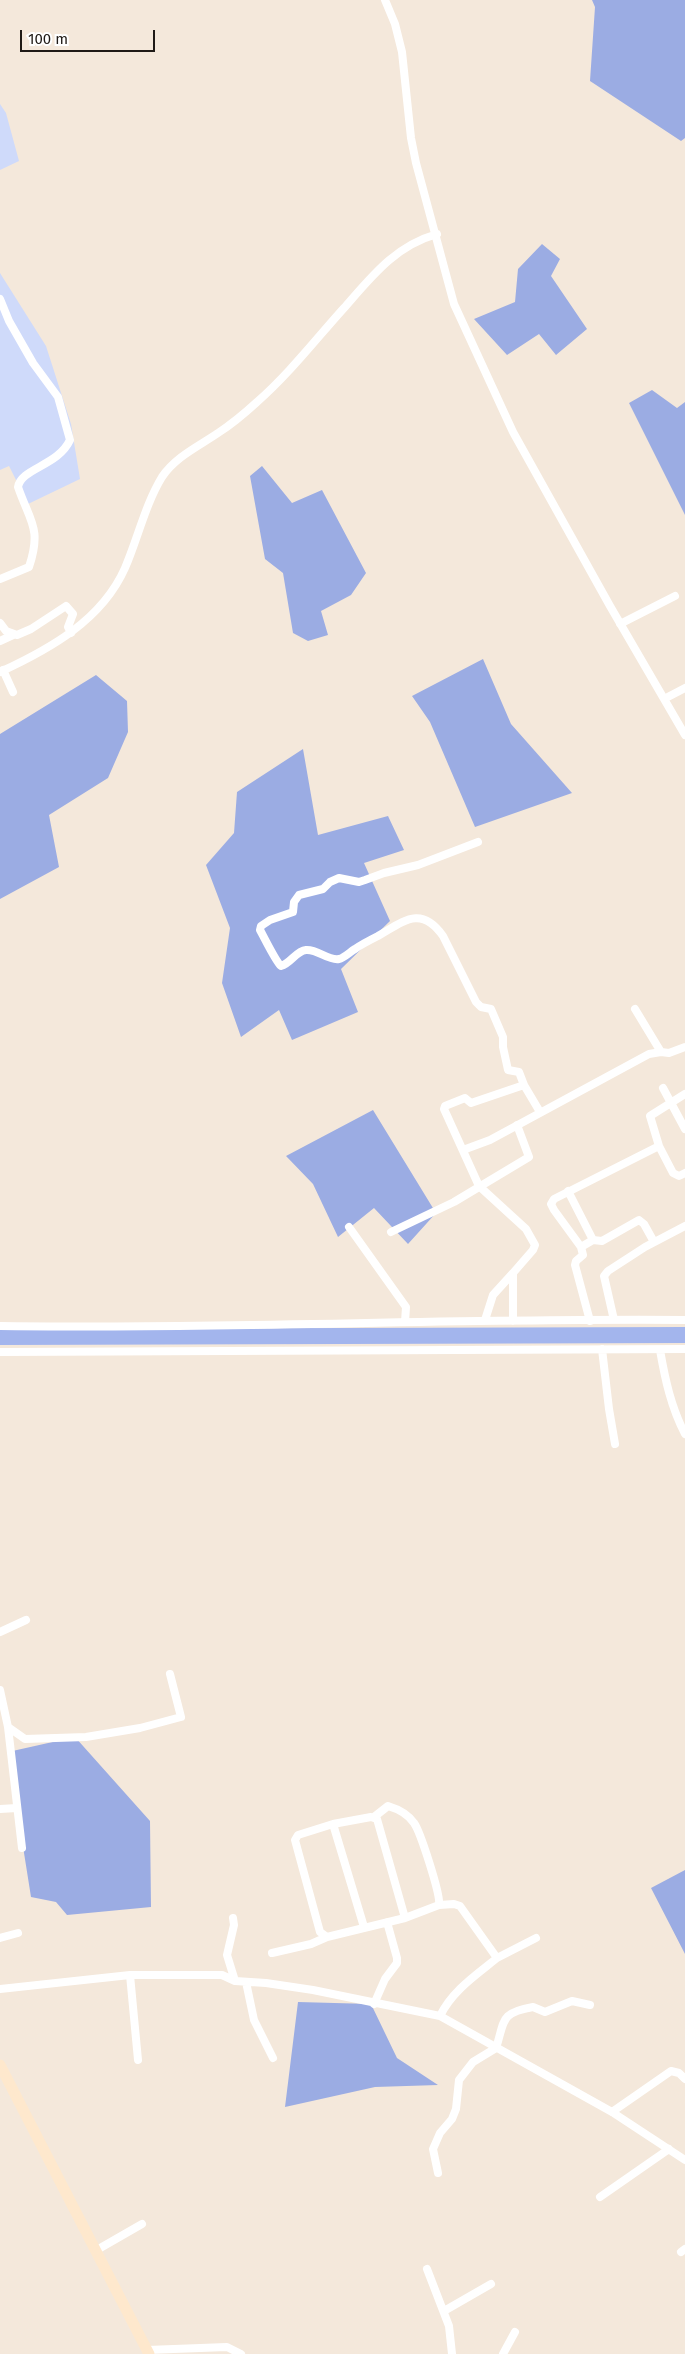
<!DOCTYPE html>
<html>
<head>
<meta charset="utf-8">
<style>
	body { margin:0 }
	#map { position:relative; width:685px; height:2354px; overflow:hidden; background:#f4e8db; font-family:"Fira Sans",sans-serif }
	canvas { display:block }
	.scale { position:absolute; left:20px; top:30px; width:135px; height:22px; box-sizing:border-box; border:2px solid #1f1a16; border-top:0; padding-left:6px; font-size:15px; line-height:18px; white-space:nowrap; color:#1f1a16; -webkit-text-stroke:4px #fff; paint-order:stroke }
</style>
</head>
<body>
<div id="map">
<canvas width="685" height="2354"></canvas>
<div class="scale">100 m</div>
</div>
<script>
const c = document.querySelector('canvas').getContext('2d');
c.lineJoin = 'round';
function fill(path, color) { c.fillStyle = color; c.fill(path, 'evenodd'); }
function strokePath(path, color, width, dash) { c.strokeStyle = color; c.lineWidth = width; c.lineCap = dash ? 'butt' : 'round'; c.setLineDash(dash || []); c.stroke(path); }
const green = new Path2D(`
	M0 104 6 113 19 161 0 170Z
	M0 273 46 346 71 424 80 479 28 504 9 466 0 470Z`);
const forest = new Path2D(`
	M592 0H685V138L681 141 590 81 595 7Z
	M542 244 560 259 551 276 587 329 556 355 539 334 507 355 474 319 515 302 518 269Z
	M652 390 677 408 685 402V515L629 403Z
	M262 466 292 503 322 490 366 573 351 595 321 611 328 635 308 641 293 633 283 573 265 559 250 476Z
	M483 659 511 724 572 793 475 827 430 722 412 696Z
	M96 675 127 701 128 732 108 778 49 815 59 867 0 899V734Z
	M303 749 318 835 388 816 404 850 364 863 390 921 341 969 358 1012 292 1040 279 1010 241 1037 222 983 230 928 206 865 234 833 237 792Z
	M373 1110 436 1213 408 1244 374 1208 338 1237 313 1184 286 1156Z
	M75 1737 150 1821 151 1907 67 1915 56 1902 31 1897 8 1752Z
	M685 1870V1954L651 1888Z
	M298 2002 371 2004 397 2058 438 2085 375 2087 285 2107Z`);
const river = new Path2D(`
	M0 1337 685 1335`);
const minor = new Path2D(`
	M385 0 395 24 402 52 411 138 416 163 454 304 513 432 610 606 685 735
	M0 299 9 321 33 363 58 397 70 440C58 466 21 468 18 487 30 522 42 528 29 567L0 579
	M0 623 6 631 17 635 31 629 66 606 73 614 68 627 71 633
	M620 624 675 596
	M0 641 13 635
	M3 670 13 692
	M0 672C50 649 102 620 125 568 138 538 145 505 162 477 175 457 199 446 218 433 232 424 245 413 257 402 289 374 316 339 344 308 372 276 395 246 437 234
	M664 699 685 688
	M478 842 418 865 384 873 365 880 359 882 339 878 330 882 323 889 299 895 294 902 293 912 270 920 261 926 260 930C264 937 276 962 281 966 291 963 296 951 306 950 318 949 328 961 339 959 344 958 350 952 355 949 362 944 370 940 378 936 404 921 421 905 443 936L476 1002 481 1007 491 1009 503 1037V1047L508 1070 519 1072 524 1085 471 1103 465 1098 445 1106 444 1109 479 1186 526 1229 535 1245 533 1250 513 1273V1321
	M635 1009 661 1052 669 1053 685 1047
	M524 1085 540 1112
	M663 1088 685 1129
	M659 1146 650 1116 685 1094
	M463 1150 490 1140 649 1054 661 1052
	M568 1191 593 1240 581 1247 583 1255 576 1261 575 1265 590 1321
	M349 1227 406 1307 405 1322
	M391 1232 454 1202 529 1157 517 1125
	M593 1240 602 1241 639 1220 644 1224 654 1242
	M581 1247 554 1210 551 1204 554 1199 659 1146 673 1173 679 1176 685 1173
	M485 1320 493 1295 513 1273
	M614 1320 604 1276 608 1271 645 1247 685 1226
	M0 1326C228 1329 457 1318 685 1320
	M602 1349 609 1409 615 1444
	M660 1350C665 1379 671 1407 685 1434
	M0 1352 685 1349
	M0 1632 26 1620
	M0 1690 8 1727 25 1739 86 1737 140 1728 181 1717 170 1674
	M8 1727 22 1848
	M0 1809 17 1808
	M333 1824 298 1835 295 1840 320 1932 327 1937 405 1918 439 1905C441 1895 420 1831 414 1823 408 1814 398 1809 388 1806L374 1817
	M439 1905 454 1904 460 1906 497 1958C476 1975 452 1991 440 2016
	M233 1918 234 1925 227 1955 235 1981
	M364 1927 333 1824 371 1817 377 1819 405 1918
	M0 1938 18 1933
	M272 1953 311 1944 327 1937
	M497 1958 536 1938
	M130 1975 138 2060
	M246 1982 254 2020 273 2058
	M0 1989 130 1975H222L235 1981 266 1983 313 1990 440 2016 612 2112 685 2160
	M374 2004 385 1979 397 1963V1958L387 1922
	M612 2112 671 2071 679 2073 685 2079
	M438 2173 433 2149 440 2133 452 2119 456 2109 459 2080 473 2062 496 2048C505 2021 499 2013 533 2007L545 2012 572 2001 590 2005
	M600 2197 669 2149
	M95 2251 142 2224
	M681 2252 685 2249
	M427 2269 449 2326 452 2354
	M444 2311 491 2284
	M147 2350 227 2347 241 2354
	M503 2354 515 2332`);
const secondary = new Path2D(`
	M0 2065 149 2354`);
fill(green, '#cfdafa');
fill(forest, '#9bace3');
strokePath(river, '#a3b5ed', 16);
strokePath(minor, '#fff', 8);
strokePath(secondary, '#fee8cd', 11);
</script>
</body>
</html>
